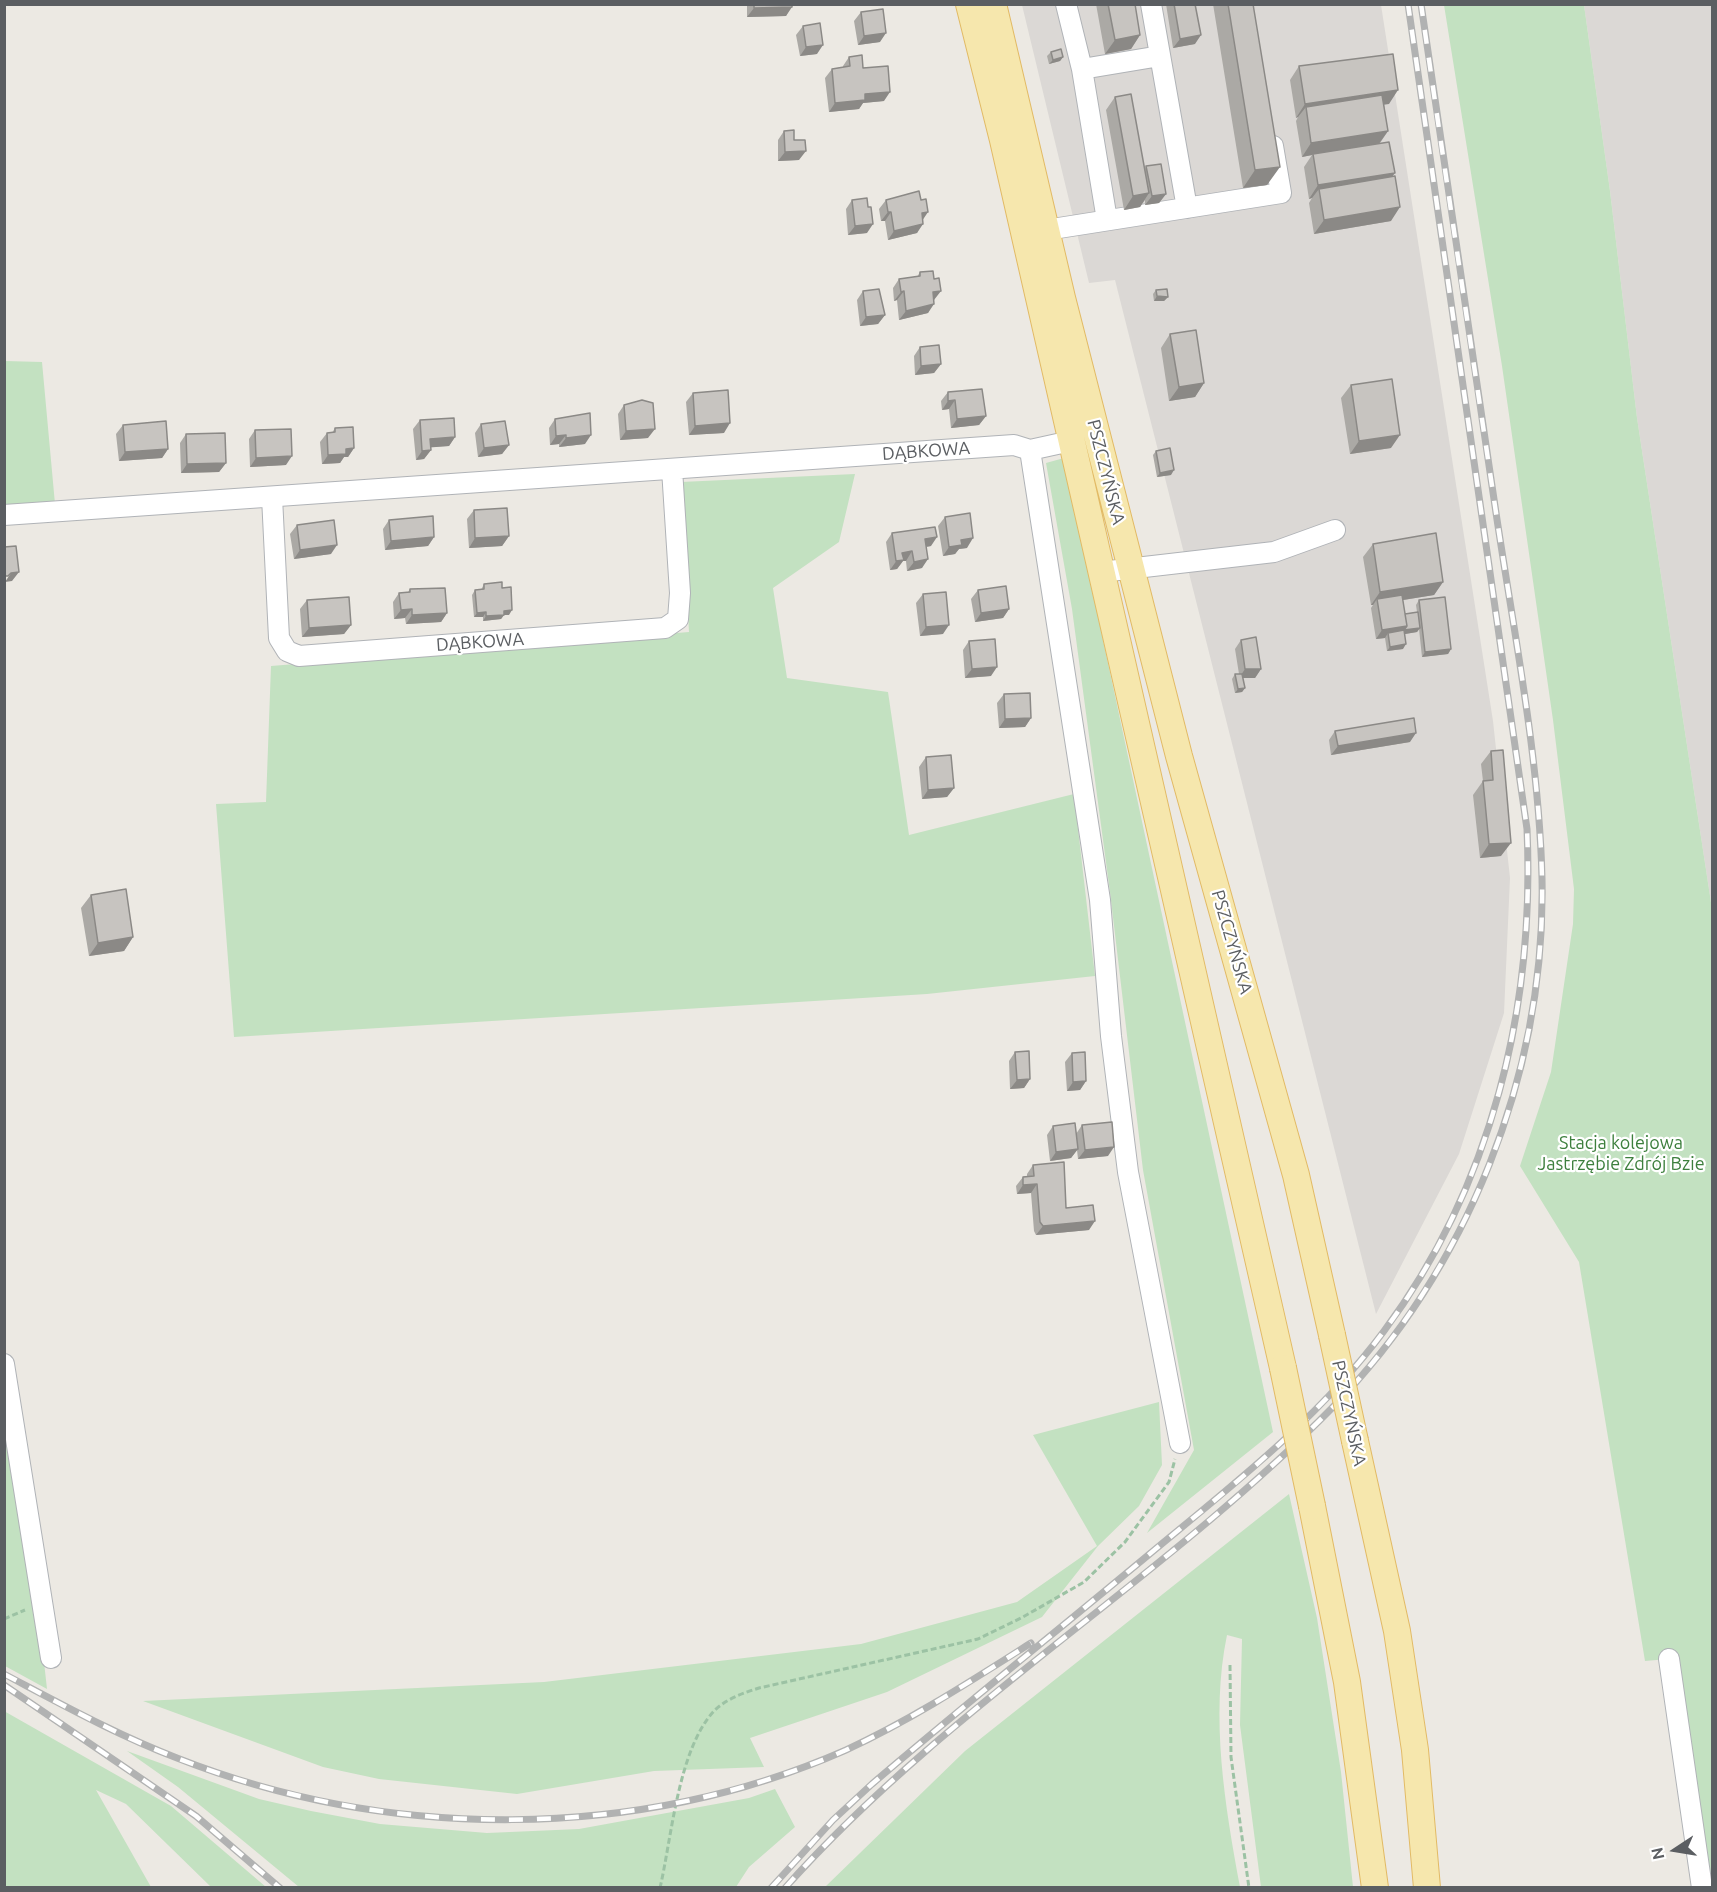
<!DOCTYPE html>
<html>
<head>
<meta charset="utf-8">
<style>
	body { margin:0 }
	#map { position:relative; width:1717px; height:1892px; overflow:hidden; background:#ece9e3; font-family:Ubuntu,sans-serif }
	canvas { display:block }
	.frame { position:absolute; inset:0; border:6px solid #5b5e62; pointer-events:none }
	.north { position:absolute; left:1645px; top:1820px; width:60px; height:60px; -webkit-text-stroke:4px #fff; paint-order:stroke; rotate:258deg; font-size:16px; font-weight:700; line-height:24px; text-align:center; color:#5b5e62 }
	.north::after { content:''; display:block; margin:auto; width:21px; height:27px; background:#5b5e62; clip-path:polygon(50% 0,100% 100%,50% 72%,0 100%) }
</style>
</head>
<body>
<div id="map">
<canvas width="1717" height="1892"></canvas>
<div class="frame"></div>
<div class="north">N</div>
</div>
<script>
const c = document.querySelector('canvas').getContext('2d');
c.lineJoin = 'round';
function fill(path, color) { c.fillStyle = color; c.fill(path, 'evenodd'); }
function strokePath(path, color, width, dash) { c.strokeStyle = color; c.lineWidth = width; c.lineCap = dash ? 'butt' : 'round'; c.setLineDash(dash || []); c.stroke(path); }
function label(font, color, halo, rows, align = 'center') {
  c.font = font + ' Ubuntu,sans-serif'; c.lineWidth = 4.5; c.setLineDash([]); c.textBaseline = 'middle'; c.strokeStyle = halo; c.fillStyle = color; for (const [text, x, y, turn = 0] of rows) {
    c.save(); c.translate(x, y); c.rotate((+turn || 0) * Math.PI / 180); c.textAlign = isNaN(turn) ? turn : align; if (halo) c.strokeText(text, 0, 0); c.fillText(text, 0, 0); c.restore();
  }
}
const industrial = new Path2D(`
	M1022 5H1381L1493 721 1510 878 1504 1013 1459 1154 1376 1314 1115 280 1089 283Z
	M1584 5H1712V909L1637 418 1610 191Z`);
const green = new Path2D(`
	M1444 5H1584L1610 191 1637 418 1712 909V1887H1704L1668 1659 1645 1661 1579 1262 1520 1166 1551 1072 1573 924 1574 889 1553 720 1502 366Z
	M5 361 42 362 55 504 5 508Z
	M1064 458 1273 1432 1147 1533 1194 1450 1143 1170 1110 892 1072 609 1046 463Z
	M855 474 839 542 773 588 787 678 888 692 909 835 1074 794 1095 976 927 994 234 1037 216 804 266 802 271 666 689 632 681 482Z
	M1159 1402 1162 1465 1139 1506 1098 1546 1042 1617 887 1692 750 1738 764 1767 654 1771 517 1794 379 1779 323 1767 143 1701 544 1682 861 1644 1017 1602 1097 1546 1033 1435Z
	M4 1417 43 1653 47 1689 5 1666Z
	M1289 1494 1317 1618 1341 1772 1353 1887H1261L1240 1725 1242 1639 1227 1635C1210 1717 1225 1806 1240 1887H825L965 1751Z
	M4 1711 171 1806 266 1887H211L126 1804 96 1790 151 1887H5Z
	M127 1751 259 1799 311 1811 380 1824 487 1833 579 1829 749 1798 775 1789 795 1827 749 1867 736 1887H299L178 1787Z`);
const path = new Path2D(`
	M4 1619 25 1610
	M1230 1665 1231 1757 1249 1888
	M660 1888C672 1836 678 1750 714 1711 726 1699 743 1693 759 1688L978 1639 1023 1617 1084 1582 1125 1542 1169 1482 1175 1459`);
const minor = new Path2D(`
	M1066 4 1082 69 1160 56
	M1151 4 1187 208
	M1082 69 1107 220
	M1046 230 1281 193 1273 146
	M1030 450 1100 900 1111 1036 1128 1172 1180 1443
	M272 497 279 638 287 651 299 656 665 628 678 619 680 593 672 469
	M4 515 1014 445 1030 450 1071 441
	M1101 572 1274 552 1335 530
	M4 1364 51 1658
	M1669 1659 1702 1888`);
const major = new Path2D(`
	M969 4 1003 140 1283 1368
	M993 4 1062 298 1179 756 1296 1175 1332 1335
	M1355 1441 1397 1631 1415 1750 1427 1888
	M1312 1506 1347 1682 1375 1888`);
const rail = new Path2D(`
	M4 1674C61 1704 117 1735 177 1758 388 1841 637 1842 846 1750 911 1720 971 1681 1031 1643
	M4 1685 196 1816 280 1888
	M771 1888 833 1820 872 1784C968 1702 1067 1623 1164 1542 1243 1477 1323 1413 1384 1331 1492 1186 1535 1007 1527 829L1408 4
	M785 1888C947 1706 1162 1581 1332 1408 1468 1269 1546 1073 1542 878 1539 754 1513 629 1495 506 1470 339 1445 172 1421 4`);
const majorBridge = new Path2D(`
	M1332 1335 1355 1441
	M1283 1368 1312 1506`);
const wall = new Path2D(`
	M747 4H792L786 16 747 17Z
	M1096 4H1135L1140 35 1131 49 1105 54Z
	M1166 4H1195V44L1173 48Z
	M1213 4H1253L1267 185 1243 188Z
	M861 12 880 42 858 45 854 21Z
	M803 26 817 54 800 56 796 35Z
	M1051 52 1063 57 1060 61 1049 64 1047 56Z
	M849 57 863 68 884 101 863 103 859 109 829 112 825 78 832 69 843 67V66Z
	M1299 66 1389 104H1384L1388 131 1380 143 1392 177 1391 221 1314 234 1309 203 1312 198 1309 199 1304 167 1312 155 1302 157 1296 121 1298 117 1296 118 1290 80Z
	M1115 97 1145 169 1146 166 1166 194 1159 203 1145 205V200L1140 207 1124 210 1106 110Z
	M784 131 794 140 799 160 778 161V140Z
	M852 200 867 233 848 235 846 209Z
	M886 200 923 220 917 233 888 240 885 221H881L879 209Z
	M920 272 934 300 928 313 899 320 897 300 894 301 893 288 899 279 917 277Z
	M1156 290 1168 297 1164 301H1154L1153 294Z
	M863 291 885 315 878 324 860 326 857 300Z
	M1170 334 1204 383 1195 397 1169 401 1161 348Z
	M920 347 941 364 934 373 915 375 914 356Z
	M1351 385 1391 448 1350 454 1341 398Z
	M948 392 986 416 979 425 951 428 949 409 942 410 941 401Z
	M693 393 724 433 689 435 686 402Z
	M624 405 648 438 620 440 618 414Z
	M555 419 585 444 559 447V444L550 445 549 428Z
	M420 420 455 437 449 446 430 447 431 450 424 459 416 460 413 429Z
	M481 424 509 445 502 454 478 457 475 433Z
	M123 425 168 449 162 458 119 461 116 434Z
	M335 428 354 448 348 457H344L340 463 322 464 320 442 327 433H332Z
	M255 430 286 465 250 467 249 439Z
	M186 434 226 463 219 472 181 473 180 443Z
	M1156 451 1171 475 1157 477 1153 455Z
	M474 510 509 536 502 546 469 548 467 519Z
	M945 517 967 548 959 549 955 554 943 556 938 526Z
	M389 520 434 537 428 546 385 550 383 529Z
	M297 525 331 554 294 559 290 534Z
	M892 533 931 546 926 547 922 568 907 571 906 561H903L897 569 890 570 886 542Z
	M1373 544 1443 582 1434 595 1403 600 1405 614 1417 612 1416 605 1419 600 1451 649 1448 654 1422 657 1419 629 1417 632 1404 634 1403 649 1387 651 1385 638 1376 639 1371 608 1373 605H1371L1363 557Z
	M484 584 502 588 509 615H504L501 619 483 621V617H474L472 595 475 590H481Z
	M410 589 447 613 441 622 406 624 405 618 394 619 393 602 399 593 408 592Z
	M978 590 1009 609 1003 618 975 622 971 599Z
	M923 594 943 634 920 636 916 603Z
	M307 600 351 625 344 634 302 637 300 609Z
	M1241 640 1261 669 1255 678H1243L1245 688 1242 692 1235 693 1232 679 1235 674H1239L1235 649Z
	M969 641 991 676 965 678 963 650Z
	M1004 694 1031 718 1025 727 999 728 997 703Z
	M1335 731 1410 742 1331 755 1329 740Z
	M1491 751 1501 856 1480 858 1473 795 1483 781 1481 764Z
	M926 757 954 788 947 797 922 799 919 767Z
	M91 895 133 937 124 951 89 956 81 908Z
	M1015 1052 1030 1079 1024 1088 1010 1089 1009 1061Z
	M1072 1053 1086 1081 1080 1090 1067 1091 1065 1062Z
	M1082 1125 1108 1156 1078 1159 1077 1150 1071 1158 1050 1161 1047 1135 1053 1126 1076 1134Z
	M1033 1165 1066 1208 1089 1230 1036 1235 1034 1231 1031 1193 1017 1194 1016 1186 1023 1177 1027 1176V1174Z`);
const shadedWall = new Path2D(`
	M792 7 786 16 747 17 754 8Z
	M886 33 880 42 858 45 864 36Z
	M1140 35 1131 49 1105 54 1115 40Z
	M1201 35 1195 44 1173 48 1180 39Z
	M823 45 817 54 800 56 806 47Z
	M1063 57 1060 61 1049 64 1053 60Z
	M1398 90 1389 104 1307 116 1306 107 1298 117 1296 118 1305 104Z
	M890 92 884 101 863 103 859 109 829 112 835 103 865 94Z
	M1388 131 1378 145 1313 154 1312 155 1302 157 1311 143Z
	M806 151 799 160 778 161 785 152Z
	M1280 167 1267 185 1243 188 1255 170Z
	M1395 173 1385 186 1319 189 1312 198 1309 199 1318 185Z
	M1149 193 1140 207 1124 210 1133 196Z
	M1166 194 1159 203 1145 205 1152 196Z
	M1400 207 1391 221 1314 234 1324 220Z
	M888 212H891L885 221H881Z
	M928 212 922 221V213Z
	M873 224 867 233 848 235 855 226Z
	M923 224 917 233 888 240 894 231Z
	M904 291 897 300 894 301 901 292Z
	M941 291 934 300 927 301 933 292Z
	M1157 296 1168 297 1164 301H1154Z
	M934 304 928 313 899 320 906 311Z
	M885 315 878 324 860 326 866 317Z
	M941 364 934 373 915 375 921 366Z
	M1204 383 1195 397 1169 401 1179 387Z
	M955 400 949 409 942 410 948 401Z
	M986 416 979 425 951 428 957 419Z
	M730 423 724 433 689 435 695 426Z
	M655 429 648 438 620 440 626 431Z
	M566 435 559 444 550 445 556 436Z
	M591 435 585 444 559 447 566 438Z
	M1400 435 1391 448 1350 454 1359 441Z
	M455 437 449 446 423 448 430 439Z
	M509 445 502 454 478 457 484 448Z
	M354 448 348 457H344L340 463 322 464 328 455 346 449Z
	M168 449 162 458 119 461 125 452Z
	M431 450 424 459 416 460 422 451Z
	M292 456 286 465 250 467 256 458Z
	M226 463 219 472 181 473 187 464Z
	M1174 470 1171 475 1157 477 1160 473Z
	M509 536 502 546 469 548 475 538Z
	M434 537 428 546 385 550 391 541Z
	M937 537 931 546 919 548 925 539Z
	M973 538 967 548 959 549 955 554 943 556 949 547 961 540Z
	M337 545 331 554 294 559 300 550Z
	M912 551 906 561H903L897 569 890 570 902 553Z
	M928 559 922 568 907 571 914 562Z
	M19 572 12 581 5 582 11 573Z
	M1443 582 1434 595 1378 604 1377 599 1373 605H1371L1380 592Z
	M412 609 405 618 394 619 401 610Z
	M1009 609 1003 618 975 622 981 613Z
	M512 610 509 615H504L501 619 483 621 486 616 504 611Z
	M486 612 483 617H474L477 613Z
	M447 613 441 622 406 624 412 615Z
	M351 625 344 634 302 637 309 628Z
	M949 625 943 634 920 636 926 627Z
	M1407 626 1420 628 1417 632 1388 637V633L1385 638 1376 639 1382 630Z
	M1406 644 1403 649 1387 651 1390 647Z
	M1451 649 1448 654 1422 657 1425 652Z
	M997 667 991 676 965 678 972 669Z
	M1245 669H1261L1255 678H1239Z
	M1245 688 1242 692 1235 693 1238 689Z
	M1031 718 1025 727 999 728 1005 719Z
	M1416 733 1410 742 1331 755 1338 746Z
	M954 788 947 797 922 799 928 790Z
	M1511 843 1501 856 1480 858 1489 844Z
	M133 937 124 951 89 956 98 943Z
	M1030 1079 1024 1088 1010 1089 1017 1080Z
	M1086 1081 1080 1090 1067 1091 1073 1082Z
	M1114 1147 1108 1156 1078 1159 1085 1150Z
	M1078 1149 1071 1158 1050 1161 1056 1152Z
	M1037 1184 1031 1193 1017 1194 1023 1185Z
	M1095 1221 1089 1230 1036 1235 1043 1226Z`);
const building = new Path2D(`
	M754 4H792V7L754 8Z
	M1108 4H1135L1140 35 1115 40Z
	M1174 4H1195L1201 35 1180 39Z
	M1228 4H1253L1280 167 1255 170Z
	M883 9 886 33 864 36 861 12Z
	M820 23 823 45 806 47 803 26Z
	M1061 49 1063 57 1053 60 1051 52Z
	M1393 54 1398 90 1305 104 1299 66Z
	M862 55 863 68 888 66 890 92 865 94V100L835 103 832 69 850 66 849 57Z
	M1131 94 1149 193 1133 196 1115 97Z
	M1382 95 1388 131 1311 143 1306 107Z
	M794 130V140H805L806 151 785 152 784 131Z
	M1389 142 1395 173 1318 185 1313 154Z
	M1161 164 1166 194 1152 196 1146 166Z
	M1395 176 1400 207 1324 220 1319 189Z
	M919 191 921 200 926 199 928 212 922 213 923 224 894 231 891 212H888L886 200Z
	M867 198 868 207H871L873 224 855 226 852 200Z
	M933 271 934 279 939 278 941 291 933 292 934 304 906 311 904 291 901 292 899 279 920 276V272Z
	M879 289 885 315 866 317 863 291Z
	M1167 289 1168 297 1157 296 1156 290Z
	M1196 330 1204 383 1179 387 1170 334Z
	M939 345 941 364 921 366 920 347Z
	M1392 379 1400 435 1359 441 1351 385Z
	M982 389 986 416 957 419 955 400 948 401V392Z
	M728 390 730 423 695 426 693 393Z
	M642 400 653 403 655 429 626 431 624 405Z
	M590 413 591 435 566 438V435L556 436 555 419Z
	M454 418 455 437 430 439 431 450 422 451 420 420Z
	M166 421 168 449 125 452 123 425Z
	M505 421 509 445 484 448 481 424Z
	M353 427 354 448 346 449V454L328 455 327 433 335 432V428Z
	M291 429 292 456 256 458 255 430Z
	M225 433 226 463 187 464 186 434Z
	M1170 448 1174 470 1160 473 1156 451Z
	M507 508 509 536 475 538 474 510Z
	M970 513 973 538 961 540 962 545 949 547 945 517Z
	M433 516 434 537 391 541 389 520Z
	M334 520 337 545 300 550 297 525Z
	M935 527 937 537 925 539 928 559 914 562 912 551 902 553 904 560 896 561 892 533Z
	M1436 533 1443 582 1380 592 1373 544Z
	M16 546 19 572 11 573 8 576H4V547Z
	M502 582V588L511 587 512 610 504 611V615L486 616V612L477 613 475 590 484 589V584Z
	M1006 586 1009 609 981 613 978 590Z
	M445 588 447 613 412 615V609L401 610 399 593 410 592V589Z
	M946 592 949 625 926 627 923 594Z
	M1402 595 1407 626 1382 630 1377 599Z
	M349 597 351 625 309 628 307 600Z
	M1445 597 1451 649 1425 652 1419 600Z
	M1418 612 1420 628 1404 630 1407 626 1405 614Z
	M1404 630 1406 644 1390 647 1388 633Z
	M1256 637 1261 669H1245L1241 640Z
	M995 639 997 667 972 669 969 641Z
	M1235 674H1242L1245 688 1238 689Z
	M1030 693 1031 718 1005 719 1004 694Z
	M1414 718 1416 733 1338 746 1335 731Z
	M1503 750 1511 843 1489 844 1483 781 1493 780 1491 751Z
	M951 755 954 788 928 790 926 757Z
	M126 889 133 937 98 943 91 895Z
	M1029 1051 1030 1079 1017 1080 1015 1052Z
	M1085 1052 1086 1081 1073 1082 1072 1053Z
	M1112 1122 1114 1147 1085 1150 1082 1125Z
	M1075 1123 1078 1149 1056 1152 1053 1126Z
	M1064 1162 1066 1208 1093 1205 1095 1221 1043 1226 1040 1222 1037 1184 1023 1185V1177L1034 1176 1033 1165Z`);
const streetNames = [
	["DĄBKOWA",926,451,-4],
	["PSZCZYŃSKA",1106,472,76],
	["DĄBKOWA",480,642,-4],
	["PSZCZYŃSKA",1232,942,74],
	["PSZCZYŃSKA",1349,1413,78]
];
const parkNames = [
	["Stacja kolejowa",1621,1143],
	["Jastrzębie Zdrój Bzie",1621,1164]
];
fill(industrial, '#dbd8d5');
fill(green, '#c3e1c1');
strokePath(minor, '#b0b3b7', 22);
strokePath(major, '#e2ba65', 28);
strokePath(path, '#9cc2a4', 3, [6, 3]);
strokePath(minor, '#fff', 20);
strokePath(major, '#f6e7ad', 26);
strokePath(rail, '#b1b2b2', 7);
strokePath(rail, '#fff', 4.5, [14]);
strokePath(majorBridge, '#e2ba65', 28, []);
strokePath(majorBridge, '#f6e7ad', 26);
fill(wall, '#aba9a5');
fill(shadedWall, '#8b8986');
fill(building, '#c7c4c0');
strokePath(building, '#8b8986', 1.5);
label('18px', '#5b5e62', '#fff', streetNames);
label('18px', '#3d7f3d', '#fff', parkNames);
</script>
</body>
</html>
